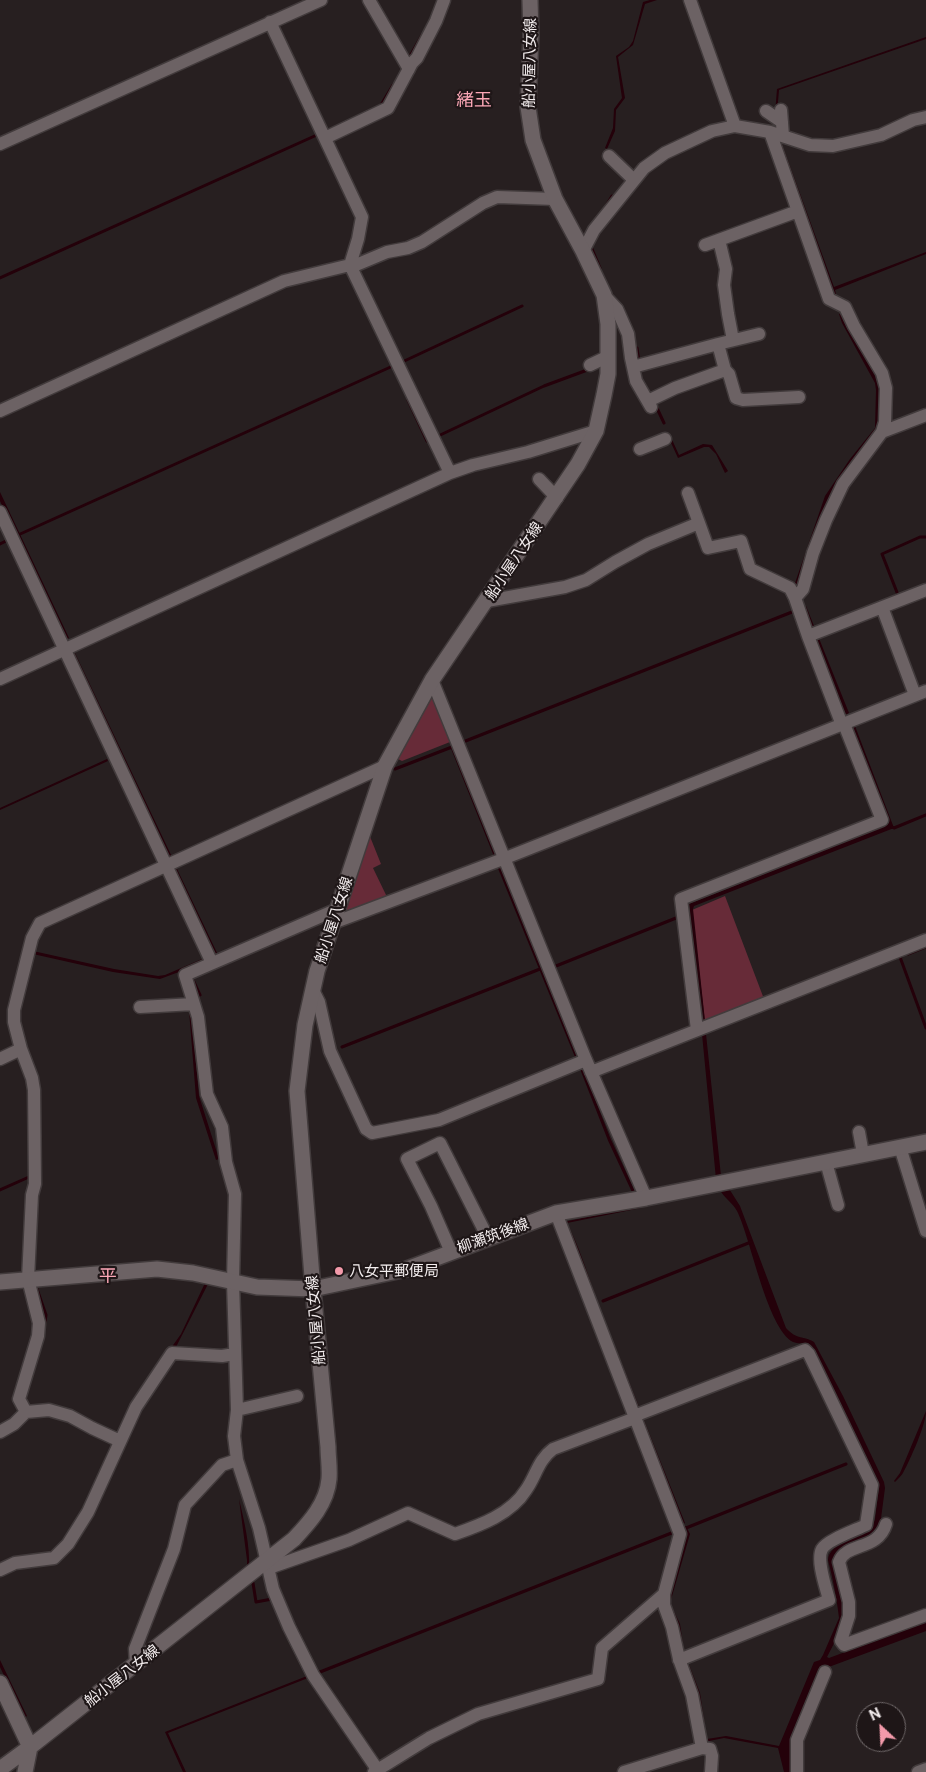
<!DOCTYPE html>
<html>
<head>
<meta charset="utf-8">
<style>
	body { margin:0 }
	#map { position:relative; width:926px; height:1772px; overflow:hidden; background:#271f20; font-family:"Public Sans",sans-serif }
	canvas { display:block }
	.north { position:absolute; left:856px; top:1702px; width:50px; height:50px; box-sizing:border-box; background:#1e1617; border:1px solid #736c6d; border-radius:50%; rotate:335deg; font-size:14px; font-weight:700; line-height:20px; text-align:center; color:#f3edee }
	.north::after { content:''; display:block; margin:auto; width:18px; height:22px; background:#f39aaa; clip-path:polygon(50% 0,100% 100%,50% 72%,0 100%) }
</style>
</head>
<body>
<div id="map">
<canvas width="926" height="1772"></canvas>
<div class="north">N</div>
</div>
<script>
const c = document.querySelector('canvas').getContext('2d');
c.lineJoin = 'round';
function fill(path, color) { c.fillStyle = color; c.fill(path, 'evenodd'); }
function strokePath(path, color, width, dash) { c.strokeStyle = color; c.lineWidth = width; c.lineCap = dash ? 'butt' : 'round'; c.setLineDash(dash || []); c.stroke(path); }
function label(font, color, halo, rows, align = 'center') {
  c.font = font + ' "Public Sans","Noto Sans JP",sans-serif'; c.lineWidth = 4.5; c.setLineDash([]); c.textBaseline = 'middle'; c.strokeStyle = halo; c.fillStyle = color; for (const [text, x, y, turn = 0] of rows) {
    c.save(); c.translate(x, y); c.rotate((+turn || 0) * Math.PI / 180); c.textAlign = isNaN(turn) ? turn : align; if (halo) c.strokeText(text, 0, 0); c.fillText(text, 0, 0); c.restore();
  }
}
const green = new Path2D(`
	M429 695 435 702 450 742 402 761 398 759 395 761Z
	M369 834 381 864 373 868 387 897 341 916Z
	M725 896 764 999 705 1022 692 910Z`);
const water = new Path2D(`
	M650 0H657L645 4 633 45 618 57 625 98 616 110 615 131 607 149 605 148 613 128 614 109 622 98 616 56 629 47 633 41 643 2Z
	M926 37V39L779 90 777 113 775 114 777 89Z
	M782 144 834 287 926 252V254L835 290 836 294 833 296 779 145Z
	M843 313 849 331 879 381 880 388 879 427 873 438 852 460 830 495 798 585 795 589 794 586 825 496 850 459 875 428 876 390 875 383 842 323 839 314Z
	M669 433 679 455 703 444 712 445 728 471 725 473 716 454 709 447H704L678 458 667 434Z
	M0 492 69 638 65 640 0 501Z
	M806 606 849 713 845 715 802 608Z
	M74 651 172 857 168 858 71 653Z
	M855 726 894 828 694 906 693 909 705 1021 701 1022 689 904 887 825V821L850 728Z
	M107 759 108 761 0 810V808Z
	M177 869 218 955 214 957 174 870Z
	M33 951 114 969 158 976 165 975 202 959 203 963 160 979 113 972 33 954Z
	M189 1010H191L199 1096 219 1159 216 1160 196 1098Z
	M702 1034H706L721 1176 740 1206 786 1328C798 1341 803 1335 814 1342L843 1396 884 1482 885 1488 880 1526 870 1539 834 1555V1558C838 1575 847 1598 844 1616 841 1630 834 1644 827 1657L829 1658 926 1622V1631L826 1668 792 1772H784L778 1748 724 1738 704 1742 698 1696 687 1663 688 1662 700 1693 707 1739 726 1736 779 1746 814 1662 820 1660 823 1655 839 1618C837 1600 833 1579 828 1560 829 1543 860 1537 872 1528L875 1519 879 1487 878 1482 812 1346 808 1343C803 1343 798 1344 793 1342 767 1328 751 1239 737 1211 733 1203 724 1198 720 1190 718 1187 717 1182 716 1179Z
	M640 1204 641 1208 567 1223C579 1246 586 1270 595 1294L593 1295 576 1247 565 1223 568 1221 638 1207Z
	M205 1283 208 1284 176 1347 171 1348 181 1334Z
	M596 1299 640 1409 639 1410 595 1300Z
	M926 1411C926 1425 910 1460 903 1473 901 1476 898 1479 895 1482L894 1481 900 1473Z
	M644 1420 685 1523 683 1524 643 1421Z
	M239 1499C244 1520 250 1545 249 1568L247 1570V1560Z
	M684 1526H686L690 1534 670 1603 680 1624 684 1651 683 1652 680 1645 678 1624 667 1603 687 1534Z
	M0 1660 27 1716 24 1718 0 1667Z
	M307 1676 308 1678 168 1733 186 1772H183L165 1732Z`);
const stream = new Path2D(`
	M409 58 422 35
	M381 105 393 85
	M606 206 612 196
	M592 249 600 268
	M0 278 319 134
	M637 348 639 362
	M400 363 522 306
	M408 400 427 441 430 440
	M656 406 664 423
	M436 437 544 386 590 369
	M18 535 395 365
	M0 544 6 541
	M895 596 898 595 882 554 920 537H926
	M463 742 792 612
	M395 769 452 747 495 855
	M892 827 894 828 926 815
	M499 867 577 1058
	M908 954 926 947
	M902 956 900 957 926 1028
	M556 966 676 918
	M193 980 200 995
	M342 1047 540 969
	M582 1070 609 1139 635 1195
	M0 1190 29 1177
	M37 1289 46 1315 44 1328
	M603 1301 751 1242
	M686 1528 846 1464
	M253 1583 256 1602 272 1599
	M320 1672 674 1532`);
const street = new Path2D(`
	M369 0 409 69
	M690 0 735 126
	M270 22 362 217 358 239 350 265 450 473
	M781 110 783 136
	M766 111 782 122
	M770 132 829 299 845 307 854 326 882 373 886 388 885 422 882 432 843 484 826 520 813 553 803 589 795 598
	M325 138 388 108 412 63 417 58 436 21 444 0
	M0 144 321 0
	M609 156 634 180
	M719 240 726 269 724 285 728 314 733 340
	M705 245 798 211
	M583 251 594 230 644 168 665 153 712 131 735 126 770 132 810 145 833 146 881 135 913 120 926 117
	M352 269 356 265 387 252 408 248 422 242 483 203 497 197 555 199
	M604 295 617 309 628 334 631 358 636 381 651 407
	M590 365 609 356
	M633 367 718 344
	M725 370 718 344 759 334
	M648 401 675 388 725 370 729 374 736 398 743 400 799 397
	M0 411 284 281 350 265
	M882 432 926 415
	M640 449 665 439
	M539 479 557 498
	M688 493 699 523
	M0 512 212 963
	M487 601 565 587 586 580 615 562 648 544 699 523 708 548 741 541 750 569 790 588 795 598 808 636 842 725
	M882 607 915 695
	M808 636 926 590
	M0 679 450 473 473 465 528 452 596 431
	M432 680 586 1060 646 1198
	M338 909 185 975 198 1017 207 1094 222 1127 226 1162 235 1194 233 1282 237 1410 234 1436 237 1460 259 1528 273 1589 289 1627 313 1675 379 1772
	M333 923 503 859 926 691
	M313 990 319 1002 330 1051 366 1129 372 1133 439 1120 586 1060
	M140 1007 194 1004
	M697 1030 681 899 882 820 844 724
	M21 1049 32 1078 34 1090 35 1184 32 1195 28 1279 39 1323 38 1336 19 1399 26 1412
	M0 1059 21 1049 14 1022V1010L32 938 40 923 385 766
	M591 1072 926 940
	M859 1132 863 1154
	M900 1147 926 1231
	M826 1162 838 1205
	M556 1213 680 1534 664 1594V1605L672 1627 679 1659 692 1695 702 1748
	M451 1252 431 1206 407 1159 440 1143 488 1238
	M237 1410 297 1396
	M634 1416 805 1350 809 1354 872 1485 866 1525C856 1530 827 1540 822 1549 816 1560 826 1588 829 1600L679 1660
	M0 1432 14 1424 26 1412 49 1410 70 1416 92 1428 120 1441
	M886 1524C878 1551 846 1542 839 1562L849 1602V1616L841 1641 844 1645 926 1615
	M269 1568 349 1540 408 1513 455 1534C481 1525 511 1514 526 1490 536 1476 538 1460 553 1449L635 1418
	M0 1570 15 1563 54 1558 68 1544 88 1512 136 1407 172 1353 222 1356 235 1354
	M136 1664 135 1649 174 1549 185 1505 222 1465 237 1460
	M374 1772 429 1738 478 1714 598 1679 602 1648 664 1594
	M624 1772 702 1748 710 1749 712 1756 711 1772
	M797 1772V1740L825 1672
	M918 1772 926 1769`);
const secondary = new Path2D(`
	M0 1282 157 1269 193 1273 257 1287 313 1289 407 1269 556 1213 646 1198 926 1142
	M0 1683 30 1747 25 1772
	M0 1769 30 1747 294 1539C310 1522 327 1503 329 1479 330 1468 328 1457 328 1447L313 1289 297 1091 305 1025 317 971 385 766 432 680 578 464 596 431 604 395 608 374V324L604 295 583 251 555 199 533 140 528 107 531 35 530 0`);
const markers = [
	[339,1271,5,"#f39aaa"]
];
const streetNames = [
	["船小屋八女線",530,63,-89],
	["船小屋八女線",514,561,-56],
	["船小屋八女線",334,920,-72],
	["柳瀬筑後線",493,1236,-20],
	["船小屋八女線",316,1320,-95],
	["船小屋八女線",122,1676,-38]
];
const poiNames = [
	["八女平郵便局",349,1271]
];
const quarterNames = [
	["緒玉",474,100],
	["平",108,1276]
];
fill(green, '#672b38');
fill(water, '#24010a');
strokePath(stream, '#24010a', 3);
strokePath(street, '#423b3c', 15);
strokePath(secondary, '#423b3c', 18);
strokePath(street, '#6c6264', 12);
strokePath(secondary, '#6c6264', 15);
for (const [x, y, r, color] of markers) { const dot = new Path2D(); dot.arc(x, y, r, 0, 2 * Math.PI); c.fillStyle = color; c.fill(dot); strokePath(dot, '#1e1617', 2); }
label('15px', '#f3edee', '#1e1617', streetNames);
label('15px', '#f3edee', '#1e1617', poiNames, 'left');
label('18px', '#fba7b6', '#1e1617', quarterNames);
</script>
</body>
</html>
